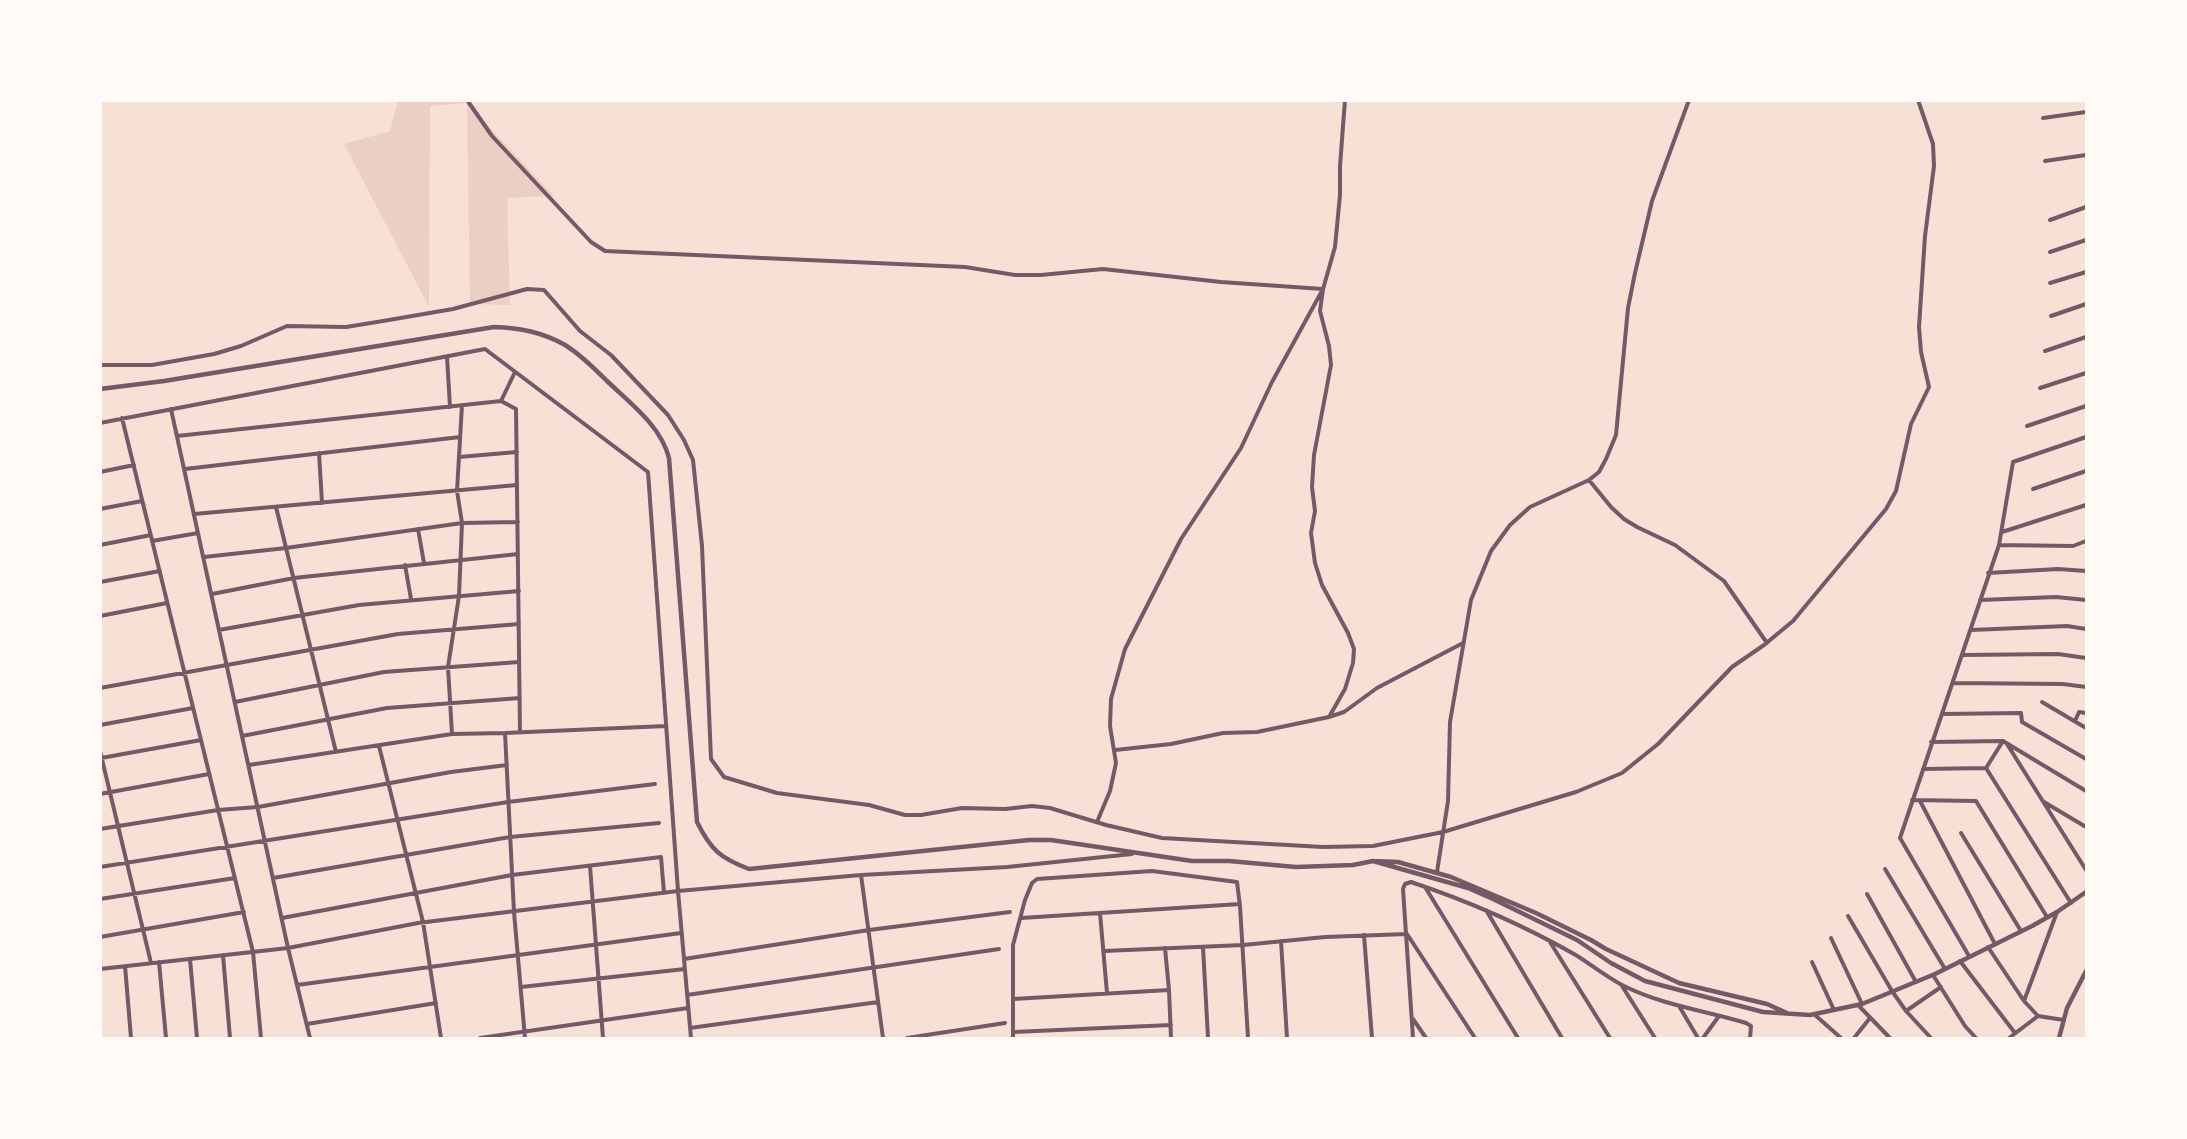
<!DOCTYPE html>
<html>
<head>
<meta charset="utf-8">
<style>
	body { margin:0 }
	#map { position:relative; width:2187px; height:1139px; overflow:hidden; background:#f7e1d7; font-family:"Exo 2",sans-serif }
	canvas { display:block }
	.frame { position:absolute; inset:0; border:102px solid #fffaf5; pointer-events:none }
</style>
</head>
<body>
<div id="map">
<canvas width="2187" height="1139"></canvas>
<div class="frame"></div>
</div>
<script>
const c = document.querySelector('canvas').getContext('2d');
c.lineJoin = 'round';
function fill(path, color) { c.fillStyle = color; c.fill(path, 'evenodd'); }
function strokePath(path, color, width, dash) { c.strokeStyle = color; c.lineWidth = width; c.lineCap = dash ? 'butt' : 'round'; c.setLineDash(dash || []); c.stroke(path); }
const green = new Path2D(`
	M464 100 467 103 554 196 507 198 510 305 470 304 467 103 430 106 429 307 344 144 390 131 398 101Z`);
const minor = new Path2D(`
	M467 100 492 136 591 242 605 251 965 267 1015 275H1041L1103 269 1221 282 1323 289 1272 382 1241 448 1181 539 1125 649 1111 699 1110 726 1116 763 1110 791 1097 822
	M2043 118 2086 112
	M2045 161 2086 155
	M2050 220 2086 207
	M2050 252 2086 240
	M2050 283 2086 272
	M2051 316 2086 304
	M2045 351 2086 337
	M447 357 450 407
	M100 365H152L214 354 241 346 287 326 346 327 383 321 453 309 527 289 544 290 580 331 611 355 668 415 684 440 693 460 702 546 711 759 724 777 777 793 869 805 905 815H921L962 808 1005 809 1032 806 1050 808 1106 825 1162 838 1323 847 1373 846 1443 832 1576 792 1622 773 1658 744 1732 667 1764 645 1793 621 1886 509 1896 491 1911 424 1929 387 1921 352 1919 327 1925 236 1934 166 1933 144 1918 100
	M515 372 501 401 516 409 520 732
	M2040 388 2086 373
	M171 409 288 948 310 1038
	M122 418 253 952 261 1038
	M100 423 485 349 648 472 678 891 691 1038
	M2027 426 2086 406
	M177 436 501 401
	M319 453 322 503
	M459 457 517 452
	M185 469 460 437
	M100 472 134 465
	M1589 480 1611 507 1624 519 1637 527 1675 545 1724 581 1767 643
	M2033 489 2086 471
	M276 507 336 752
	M100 509 142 501
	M194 514 517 485
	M418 529 424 563
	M2002 532 2086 505
	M152 541 198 533
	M100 545 151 535
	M1999 545 2073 546 2086 541
	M204 557 286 548 462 523 518 522
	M405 565 411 599
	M1988 573 2058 569 2086 571
	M100 582 160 571
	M212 594 294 578 518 554
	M1980 600 2056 597 2086 600
	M100 616 167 603
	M219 630 359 605 519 591
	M1971 630 2067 626 2086 629
	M1962 655 2058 654 2086 658
	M1953 683 2063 684 2086 687
	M100 688 398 634 519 624
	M235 702 384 672 519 662
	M2042 702 2086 728
	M1943 714 2021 713 2022 722 2086 759
	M1329 717 1345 689 1353 663 1354 649 1348 633 1322 585 1315 563 1311 533 1315 511 1312 487 1314 455 1331 365 1329 346 1320 311 1323 289 1335 247 1340 195V166L1345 100
	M2075 721 2079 712 2086 713
	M100 725 193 708
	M452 734 448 667 459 596 462 523 457 491 462 405
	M242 736 387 708 520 698
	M1931 742 2003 741 2086 791
	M2007 744 2086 870
	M379 746 423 922 441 1038
	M1115 750 1171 744 1223 733 1257 732 1329 717 1344 712 1377 688 1463 643
	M100 751 151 963
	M101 758 201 740
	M249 765 452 734 505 733
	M1986 768 2003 741
	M1923 769 1986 768 2071 903
	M100 794 209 774
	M1912 800 1976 801 2047 917
	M1920 801 1995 944
	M2044 802 2086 827
	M100 829 218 810 258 807 451 772 507 765
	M1961 833 2021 931
	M590 866 603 1038
	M100 867 508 802 655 784
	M1885 869 1945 969
	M1437 872 1448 801 1450 722 1471 600 1491 551 1510 525 1530 507 1589 480 1599 472 1606 459 1616 435 1628 308 1635 273 1652 201 1689 100
	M861 875 883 1038
	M273 878 510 837 659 823
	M1425 887 1518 1038
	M1867 894 1916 982
	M100 899 235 878
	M1486 910 1562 1038
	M1100 913 1107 993
	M1848 916 1892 991 1906 1011 1931 1038
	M282 918 512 875 661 857 664 893
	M1021 918 1240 904
	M1364 935 1372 1038
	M100 937 244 912
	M1831 938 1862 1004
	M1281 941 1287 1038
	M1550 942 1610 1038
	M1203 947 1208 1038
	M1988 947 2024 1001 2038 1016
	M1165 948 1169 990 1171 1038
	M1104 951 1243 945 1325 937 1407 934 1475 1038
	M223 955 230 1038
	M1969 956 1900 838 1999 545 2013 462 2086 437
	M190 959 197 1038
	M684 959 869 930 1010 912
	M1960 961 2015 1033
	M159 962 166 1038
	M1812 962 1834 1010
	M125 966 131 1038
	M100 969 288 948 418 923 678 891 861 875 1007 867 1132 854
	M1933 975 1965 1026 1976 1038
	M297 985 681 933
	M1622 986 1655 1038
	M521 987 685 969
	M687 995 999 949
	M1013 999 1169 990
	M2024 1001 2057 912
	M1858 1005 1890 1038
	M1679 1006 1698 1038
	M1906 1011 1941 987
	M1815 1015 1841 1038
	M1413 1019 1426 1038
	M307 1024 436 1003
	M690 1028 878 1002
	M1013 1032 1171 1025
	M480 1038 688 1008
	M525 1038 514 912 505 733 666 726
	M907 1038 1005 1023
	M1013 1038V945L1025 900 1032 883 1037 879 1152 871 1237 882 1240 906 1248 1038
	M1413 1038 1403 889 1405 884 1411 882C1468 901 1521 924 1574 954 1591 964 1606 977 1624 986 1662 1005 1706 1011 1746 1023L1751 1026 1750 1038
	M1703 1038 1719 1016
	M1854 1038 1870 1018
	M2009 1038 2038 1016 2064 1020`);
const tertiary = new Path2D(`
	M100 389 164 381 494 327C520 328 542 332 565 345 580 354 594 368 607 381 630 403 661 426 669 458L697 822C711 850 720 858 749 869L1029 840H1051L1192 861H1229L1296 867 1353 865 1373 861
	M1787 1013 1767 1004 1679 983 1606 949 1591 940 1536 913 1451 877 1398 862 1373 861 1468 888 1493 899 1577 940 1611 963 1645 981 1763 1012 1810 1015 1862 1004 1935 974 2032 926 2057 912 2086 892
	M2059 1038 2067 1008 2086 971`);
fill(green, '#ebcfc5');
strokePath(minor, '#755966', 4);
strokePath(tertiary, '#755966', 4.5);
</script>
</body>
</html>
